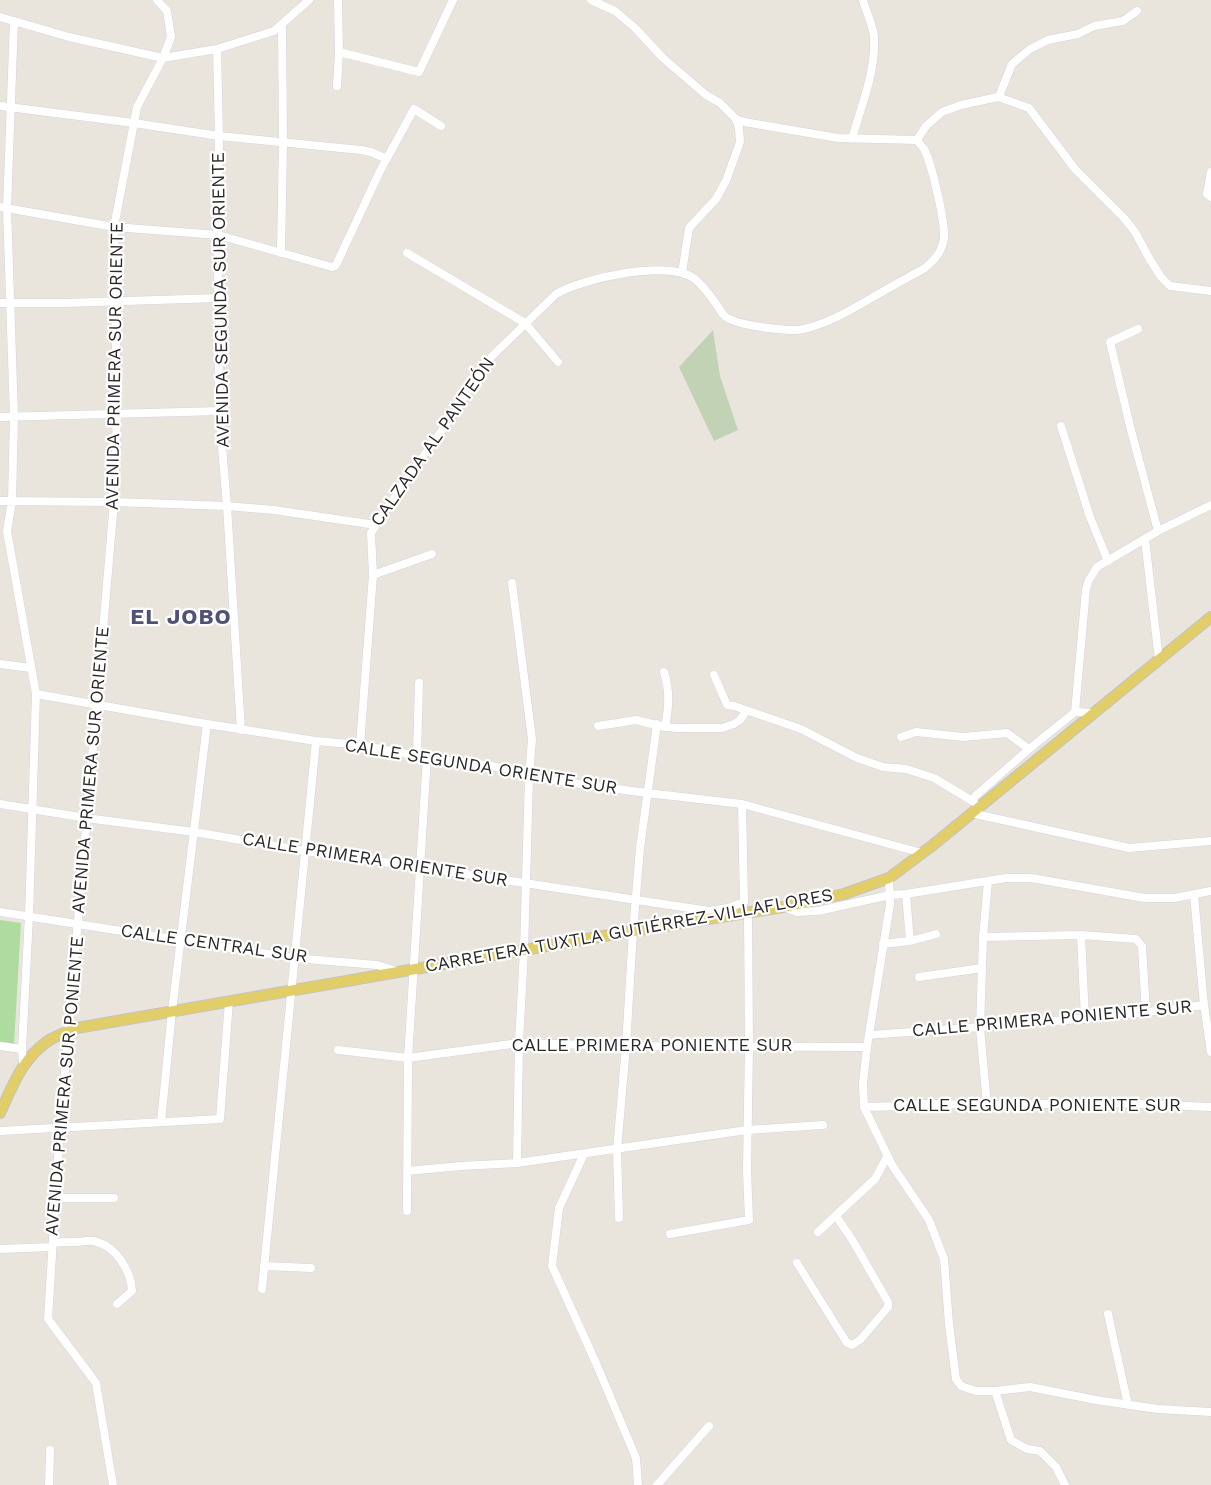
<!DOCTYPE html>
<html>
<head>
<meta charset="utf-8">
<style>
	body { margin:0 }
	canvas { display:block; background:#eae5dc }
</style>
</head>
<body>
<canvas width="1211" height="1485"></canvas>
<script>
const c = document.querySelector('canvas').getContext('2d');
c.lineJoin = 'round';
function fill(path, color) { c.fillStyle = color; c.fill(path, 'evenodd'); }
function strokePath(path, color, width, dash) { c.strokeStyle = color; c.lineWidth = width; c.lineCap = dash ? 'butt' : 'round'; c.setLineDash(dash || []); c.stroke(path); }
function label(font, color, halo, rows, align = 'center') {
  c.font = font + ' "Work Sans",sans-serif'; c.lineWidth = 4.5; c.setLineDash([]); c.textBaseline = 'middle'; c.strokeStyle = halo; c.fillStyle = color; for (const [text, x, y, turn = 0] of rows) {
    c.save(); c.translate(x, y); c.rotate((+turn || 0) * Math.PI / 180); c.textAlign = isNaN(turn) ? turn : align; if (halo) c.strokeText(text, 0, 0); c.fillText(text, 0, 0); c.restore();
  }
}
const green = new Path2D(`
	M0 920 21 923 14 1044 0 1042Z`);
const cemetery = new Path2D(`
	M713 330 720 376 738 430 714 441 679 367Z`);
const minor = new Path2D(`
	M591 0 615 11 635 28 663 58 706 95 720 103 736 119 739 128 740 142 726 181 716 199 689 228 682 273
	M0 17 69 37 163 58 217 49 274 31 309 0
	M14 21 7 208 14 417 12 501 7 531 36 694 29 916 22 1049 23 1066
	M217 49 219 136 218 235 219 411 227 506 241 730
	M339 52 419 72 453 0
	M337 86 339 52 338 0
	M998 97 1000 94 1012 64 1030 49 1048 40 1078 34 1094 26 1123 21 1137 11
	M0 106 134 123 219 136 361 150 371 152 387 159
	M736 119 744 122 838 138 917 140
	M852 139C861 106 876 72 874 37 873 25 866 12 863 0
	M917 140 926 126 942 112 961 105 998 97 1029 108 1075 169 1124 218 1135 232 1149 258 1161 277 1170 286 1211 291
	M1211 172 1207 194 1211 197
	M0 207 114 227 218 235 332 267 335 266 337 263 380 171 414 109 441 126
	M281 253 283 142 282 24
	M407 253 525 323 558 362
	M0 303H64L218 298
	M1138 329 1110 342 1131 430 1158 531
	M0 417 219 411
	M1061 426 1090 517 1108 561
	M0 501 114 502 227 506 274 510 376 525
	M1145 539 1159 660
	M373 575 432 554
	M512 583 532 739 529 777 524 950 519 1043 517 1163
	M0 664 31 668
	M664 672C670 692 669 706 665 727
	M714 675 727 705 734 706 801 729 857 758 883 767 906 769 934 778 974 802
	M36 694 207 724 316 741 360 745 434 759 485 765 512 770 529 777 647 793 742 804 922 853
	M1075 712 1093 713
	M598 726 636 720 665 727 677 728H722L734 724 740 720 746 711
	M901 737 916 732 963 737 1007 733 1029 749
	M360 745 373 575 371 533 406 480 455 412 485 363 556 294C584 278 667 259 695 279 702 285 712 298 717 305 720 309 722 315 726 317 739 326 789 332 804 329 834 322 862 303 889 288 901 281 913 275 925 268 935 260 944 249 944 235 944 218 932 164 924 149 922 146 919 143 917 140
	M417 755 419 683
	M972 799 1029 749 1075 712 1086 589 1089 580 1097 567 1158 531 1211 505
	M0 804 86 818 194 832 305 851 419 867 709 911 713 918
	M971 813 1129 848 1211 841
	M889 878 890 904 867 1047 863 1083 864 1107 892 1165 929 1220 944 1259 949 1324 956 1379 961 1386 976 1391H995L1030 1387 1096 1400 1158 1409 1211 1412
	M906 894 910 941
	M1194 895 1204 1005 1211 1052
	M783 907 797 912 818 911 890 895 906 894 1006 878H1031L1145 898H1174L1211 891
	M709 911 728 908 744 902 742 804
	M0 912 294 958 377 965 397 971
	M1081 935 1085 1019
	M983 937 1081 935 1136 939 1142 946 1146 1013
	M883 944 910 941 936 934
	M919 977 982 968
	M869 1035C981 1027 1093 1020 1204 1005
	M0 1046 22 1049
	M338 1050 408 1058 519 1043 626 1046 867 1047
	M987 1105 980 1028 983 937 988 881
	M864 1107 906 1106 919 1104 987 1105 1115 1103 1211 1107
	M161 1122 172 1011 207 724
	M0 1131 220 1119 229 1001
	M584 1154 559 1208 552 1266 596 1363 636 1458 638 1485
	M407 1171 461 1166 517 1163 747 1130 823 1125
	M56 1198H114
	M407 1211 408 1058 427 757
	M619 1218 617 1150 626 1046 633 931 640 848 657 724
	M818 1232 875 1179 887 1157
	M670 1234 749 1220 747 1170 749 1046 748 912
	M53 1243C61 1242 69 1242 77 1242 82 1242 88 1240 93 1241 115 1245 131 1270 132 1291L117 1304
	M0 1249 52 1247
	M797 1263 847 1343 852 1345 861 1339 888 1307V1302L853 1241 836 1216
	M264 1266 311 1268
	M262 1289 316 741
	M1108 1314 1128 1405
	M995 1391 1011 1440 1027 1449 1040 1451 1056 1467 1065 1485
	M49 1485 50 1450
	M113 1485 96 1383 48 1319 60 1128 114 502 117 413 114 227 137 107 163 58 171 37 167 11 157 0
	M657 1485 709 1426`);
const major = new Path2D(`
	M0 1113C13 1085 22 1059 48 1041 57 1035 68 1032 77 1028L633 931 783 907 844 894 889 878 933 845 1211 617`);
const streetNames = [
	["AVENIDA SEGUNDA SUR ORIENTE",221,300,-91],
	["AVENIDA PRIMERA SUR ORIENTE",115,366,-89],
	["CALZADA AL PANTEÓN",433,442,-55],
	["CALLE SEGUNDA ORIENTE SUR",481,767,9],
	["AVENIDA PRIMERA SUR ORIENTE",91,770,-85],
	["CALLE PRIMERA ORIENTE SUR",375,860,9],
	["CARRETERA TUXTLA GUTIÉRREZ-VILLAFLORES",629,931,-10],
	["CALLE CENTRAL SUR",214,944,8],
	["CALLE PRIMERA PONIENTE SUR",1052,1019,-5],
	["CALLE PRIMERA PONIENTE SUR",652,1046],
	["AVENIDA PRIMERA SUR PONIENTE",65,1086,-85],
	["CALLE SEGUNDA PONIENTE SUR",1037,1106]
];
const districtNames = [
	["EL JOBO",181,618]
];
fill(green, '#aedb9e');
fill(cemetery, '#c1d2b5');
strokePath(minor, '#d1d3e0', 9);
strokePath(major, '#c3c3c3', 12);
strokePath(minor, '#fff', 8);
strokePath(major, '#e1ce69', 10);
label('18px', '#292929', '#fff', streetNames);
c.letterSpacing = '1px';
label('bold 22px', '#4e5274', '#fff', districtNames);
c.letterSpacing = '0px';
</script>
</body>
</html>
